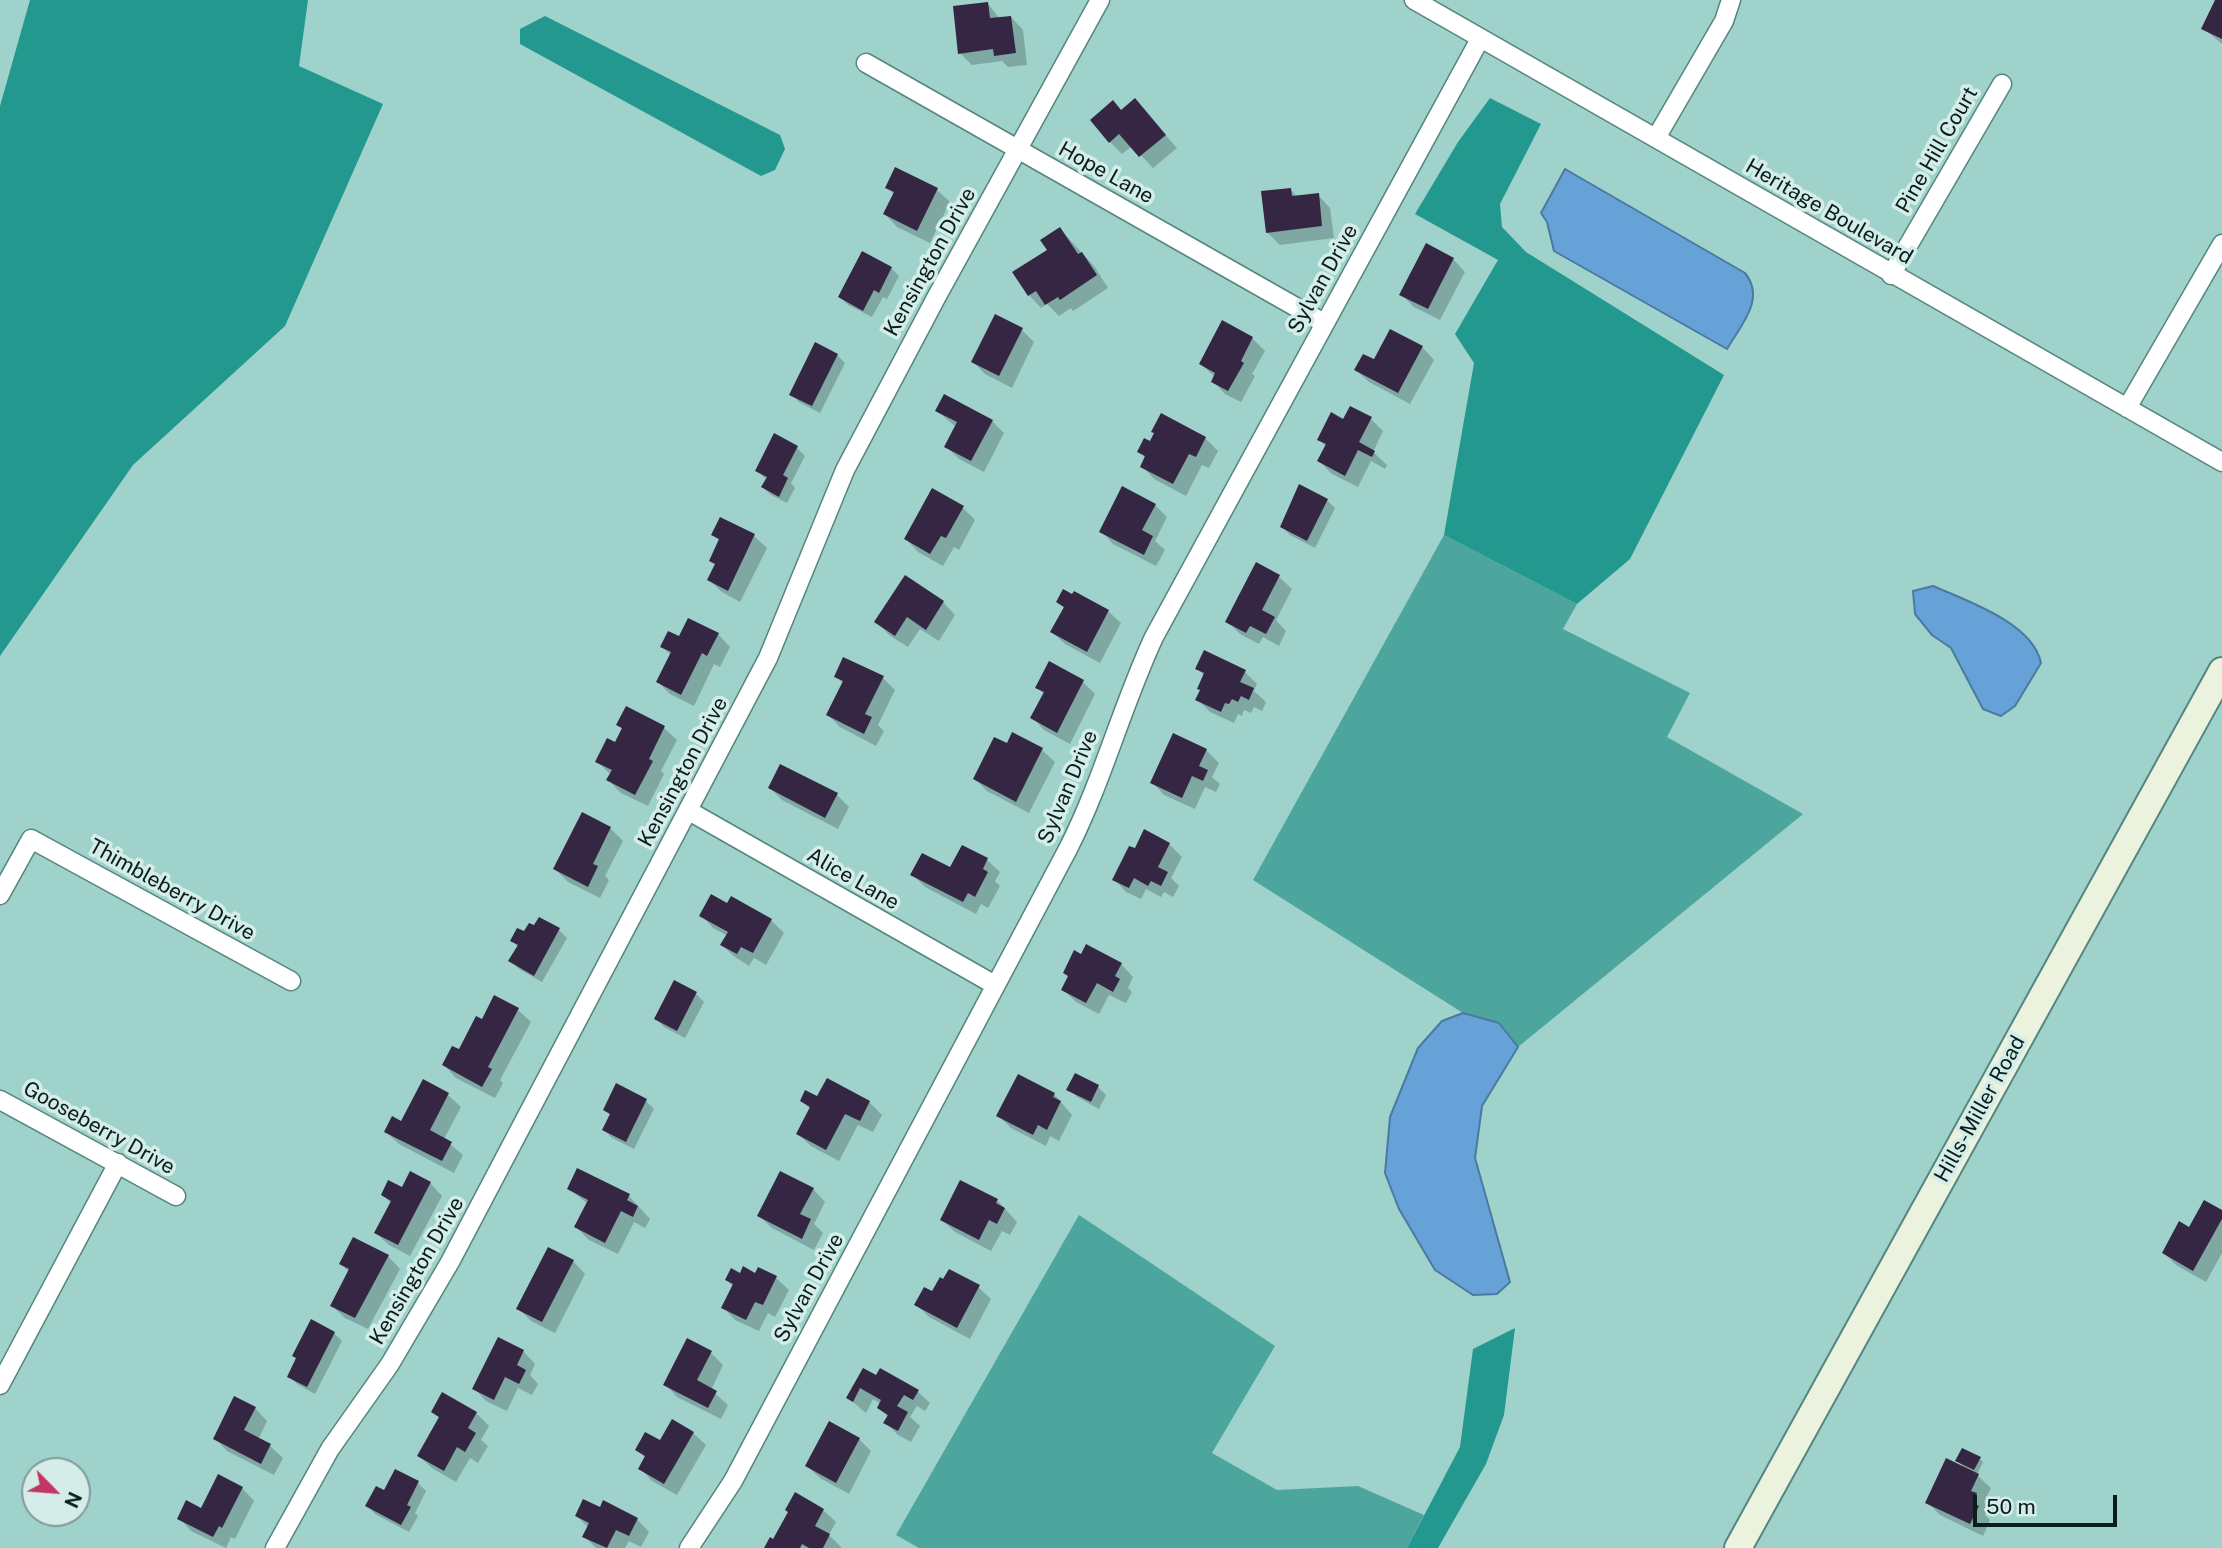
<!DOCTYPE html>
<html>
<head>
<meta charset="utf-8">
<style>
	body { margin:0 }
	#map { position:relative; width:2222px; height:1548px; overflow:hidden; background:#9fd2cb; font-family:"Public Sans",sans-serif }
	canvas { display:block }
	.north { position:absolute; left:21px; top:1457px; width:70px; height:70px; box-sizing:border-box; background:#d4ede9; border:2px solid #839a97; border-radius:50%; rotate:115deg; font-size:19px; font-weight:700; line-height:28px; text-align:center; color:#091d1b }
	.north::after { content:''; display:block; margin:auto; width:24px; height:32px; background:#c33562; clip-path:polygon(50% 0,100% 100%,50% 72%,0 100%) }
	.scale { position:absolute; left:1973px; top:1495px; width:144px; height:32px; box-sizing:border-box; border:4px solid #091d1b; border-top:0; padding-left:9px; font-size:21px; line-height:24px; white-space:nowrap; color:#091d1b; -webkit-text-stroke:5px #d4ede9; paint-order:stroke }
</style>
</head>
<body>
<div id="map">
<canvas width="2222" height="1548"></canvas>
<div class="north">N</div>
<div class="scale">50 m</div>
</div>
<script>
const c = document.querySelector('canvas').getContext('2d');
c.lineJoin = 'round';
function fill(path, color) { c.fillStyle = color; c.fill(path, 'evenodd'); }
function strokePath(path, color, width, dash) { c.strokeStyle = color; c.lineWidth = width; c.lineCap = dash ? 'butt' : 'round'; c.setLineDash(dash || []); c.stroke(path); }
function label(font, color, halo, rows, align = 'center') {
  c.font = font + ' "Public Sans",sans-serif'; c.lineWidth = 7; c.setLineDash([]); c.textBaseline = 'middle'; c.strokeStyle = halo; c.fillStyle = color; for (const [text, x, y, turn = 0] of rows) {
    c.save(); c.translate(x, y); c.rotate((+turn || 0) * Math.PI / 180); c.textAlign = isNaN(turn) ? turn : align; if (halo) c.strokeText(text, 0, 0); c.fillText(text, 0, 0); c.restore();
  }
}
const green = new Path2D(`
	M1444 535 1577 604 1563 629 1690 693 1667 737 1803 814 1518 1047 1499 1023 1463 1013 1253 880Z
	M1079 1215 1275 1346 1212 1453 1277 1490 1358 1486 1424 1515 1407 1548H919L896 1535Z`);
const forest = new Path2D(`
	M30 0H308L299 66 383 104 285 326 133 465 0 656V106Z
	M545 16 780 135 785 149 775 170 761 176 520 44V29Z
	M1490 98 1541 124 1500 204 1502 227 1526 252 1724 375 1630 559 1577 604 1444 535 1474 363 1455 334 1498 260 1415 214 1458 142Z
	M1515 1328 1504 1415 1486 1464 1438 1548H1407L1460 1447 1473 1349Z`);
const water = new Path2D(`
	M1565 169 1745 273C1766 299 1741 325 1727 349L1554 251 1547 222 1541 213Z
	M1933 586C1967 601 2033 623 2041 663L2015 706 2001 716 1983 709 1951 648 1932 635 1915 614 1913 591Z
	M1463 1013 1499 1023 1518 1047 1482 1106 1475 1158 1510 1282 1497 1294 1473 1295 1435 1270 1399 1209 1385 1173 1390 1117 1418 1048 1442 1021Z`);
const shadow = new Path2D(`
	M2217 0H2222V44L2203 28Z
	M988 4 1000 19 1011 17 1023 30 1027 65 1008 67 1002 61 972 65 960 53Z
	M1135 101 1177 148 1153 168 1132 146 1122 154 1110 142 1122 112Z
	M896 170 937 190 950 202 930 243 897 227 885 214 894 195 887 187Z
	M1290 189 1298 198 1318 195 1330 208 1334 238 1280 245 1267 232Z
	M1060 229 1094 266 1108 288 1073 311 1071 308 1059 316 1047 304 1041 308 1029 295Z
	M863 253 891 268 899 276 887 299 883 297 872 317 848 305 840 297Z
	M1453 259 1465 272 1440 320 1414 307 1401 294Z
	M1223 323 1252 338 1265 351 1252 374 1255 376 1241 402 1225 394 1213 381 1215 377 1201 364Z
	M1022 330 1034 342 1012 388 985 374 973 362Z
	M1422 347 1434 360 1410 404 1369 382 1356 370Z
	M837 355 845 363 820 413 799 402 791 394Z
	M937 411 992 421 1004 433 984 472 959 459 946 446 956 427Z
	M1161 415 1205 438 1218 451 1209 468 1202 465 1186 496 1154 479 1142 466 1146 458 1139 452 1151 443Z
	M1371 419 1383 431 1373 452 1387 465 1385 469 1371 461 1358 487 1332 474 1319 461 1326 447 1319 439 1344 421Z
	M797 448 805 456 791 483 795 488 787 503 771 495 763 487 767 480 757 471Z
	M1327 500 1335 508 1315 548 1290 535 1282 527Z
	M1155 505 1167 517 1155 541 1165 550 1156 566 1113 544 1101 531Z
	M963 508 975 520 959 550 954 547 943 566 918 552 906 539Z
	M721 519 754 536 767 548 740 602 722 592 709 580 716 566 711 560 720 541 713 535Z
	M1257 565 1279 577 1292 589 1276 620 1286 631 1279 646 1263 637 1259 644 1240 634 1227 621Z
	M1072 596 1108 611 1121 623 1100 663 1065 644 1052 632 1065 609 1058 602Z
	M943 602 955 615 939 641 920 629 908 647 889 635 877 622Z
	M718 634 730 647 720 667 714 664 694 706 670 694 658 682 671 655 662 647 680 638Z
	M1197 668 1245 672 1257 684 1254 691 1266 702 1262 711 1254 707 1251 713 1244 710 1242 716 1238 714 1234 723 1210 712 1197 699 1205 676Z
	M836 676 883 678 895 690 878 725 884 731 876 746 840 727 828 715 843 684Z
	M1083 682 1095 694 1070 744 1044 730 1032 717 1044 694 1037 687Z
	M626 709 664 728 677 740 661 771 664 774 648 806 621 793 608 780 610 774 597 761 615 744 623 730 618 725Z
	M1013 735 1042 750 1055 762 1029 813 987 791 975 779 1008 746Z
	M1206 750 1219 763 1212 777 1220 784 1216 792 1205 787 1195 809 1164 795 1152 782Z
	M770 788 837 795 849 807 838 829 782 800Z
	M582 815 610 828 623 841 605 876 609 880 600 898 568 882 555 869Z
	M1169 844 1182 857 1171 878 1179 886 1173 897 1164 892 1161 897 1146 889 1141 899 1126 892 1114 879 1135 851Z
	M963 847 987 860 1000 872 995 881 1000 886 988 908 981 904 976 914 925 887 912 874 951 870Z
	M728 905 771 920 784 933 766 965 754 958 749 966 735 957 722 945 728 936 713 928 701 915Z
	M559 930 567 938 542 982 519 969 511 961 518 947 512 940 525 934Z
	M1081 956 1121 964 1133 977 1128 988 1132 992 1126 1003 1109 995 1099 1014 1076 1002 1063 989Z
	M696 994 704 1002 685 1038 664 1027 656 1019Z
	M518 1010 531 1022 500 1080 503 1083 495 1098 456 1078 444 1065 459 1052 483 1021Z
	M1076 1075 1098 1087 1106 1095 1099 1109 1077 1097 1069 1089Z
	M1054 1094 1072 1115 1059 1141 1050 1136 1046 1146 1011 1128 999 1116Z
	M448 1095 461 1107 444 1139 463 1155 454 1173 399 1144 386 1132Z
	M818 1098 869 1102 882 1115 873 1132 858 1125 839 1161 811 1146 798 1134 811 1110 802 1101Z
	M646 1101 654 1109 634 1149 612 1138 604 1130 611 1116 605 1110Z
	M578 1170 629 1196 650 1219 645 1228 634 1222 618 1254 589 1240 576 1227 588 1204 569 1189Z
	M430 1183 442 1196 410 1256 389 1245 376 1233 392 1204 383 1195Z
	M813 1189 825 1202 814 1224 823 1233 814 1250 772 1228 759 1216Z
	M997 1200 1017 1222 1010 1235 1002 1231 991 1251 955 1232 942 1220Z
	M2222 1212V1253L2206 1282 2176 1265 2164 1253 2190 1229Z
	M388 1256 400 1269 368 1329 345 1318 332 1306 349 1272 341 1264Z
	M573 1261 585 1274 555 1333 531 1321 518 1308Z
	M740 1275 776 1278 789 1290 775 1317 768 1313 759 1331 735 1320 723 1307 733 1286 727 1280Z
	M978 1287 991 1299 970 1339 929 1317 916 1304 933 1294Z
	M334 1333 342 1341 315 1394 297 1384 289 1376Z
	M523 1351 535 1364 530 1375 538 1384 532 1395 518 1388 507 1411 486 1401 474 1388Z
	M711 1353 723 1365 711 1390 728 1405 721 1419 677 1397 665 1384Z
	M864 1370 877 1378 917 1391 930 1403 925 1411 917 1406 910 1417 920 1426 911 1442 898 1435 886 1423 889 1418 879 1408 881 1404 873 1399 866 1413 848 1398Z
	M443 1395 476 1413 489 1426 481 1440 488 1446 478 1463 470 1458 456 1482 432 1468 419 1456 440 1419 433 1412Z
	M255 1408 267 1421 258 1440 270 1446 283 1458 274 1475 227 1451 215 1438Z
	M693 1433 706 1445 677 1495 652 1481 640 1468 646 1458 637 1450Z
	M859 1439 871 1451 849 1494 820 1478 807 1466Z
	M1980 1459 1983 1462 1977 1475 1991 1488 1984 1502 1989 1507 1985 1515 1990 1520 1983 1536 1940 1515 1927 1502 1966 1469 1957 1460Z
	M396 1471 418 1483 426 1491 415 1513 418 1516 409 1532 375 1514 368 1506 385 1492Z
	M242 1488 254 1501 235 1539 231 1537 226 1548 191 1531 179 1518 202 1510Z
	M601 1510 637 1519 649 1532 641 1547 629 1541 625 1548H596L584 1536 588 1527 577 1516Z
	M823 1510 836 1522 829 1535 842 1548H766Z`);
const building = new Path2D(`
	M2215 0H2222V39L2201 29Z
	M988 2 990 18 1011 16 1016 53 994 56 993 49 958 54 953 6Z
	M1135 98 1166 135 1139 157 1119 134 1109 143 1090 120 1113 100 1121 110Z
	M895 167 938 188 917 231 883 214 894 192 885 188Z
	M1291 188 1292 196 1319 193 1322 226 1266 233 1261 191Z
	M1060 227 1078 254 1082 252 1097 275 1060 300 1058 297 1045 305 1036 291 1028 296 1012 272 1047 250 1040 240Z
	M1426 243 1454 258 1428 309 1399 295Z
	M862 251 892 267 879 293 874 290 863 311 838 297Z
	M995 314 1023 328 999 376 971 362Z
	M1222 320 1253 337 1241 361 1244 363 1228 391 1211 382 1215 373 1199 364Z
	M1390 329 1423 346 1398 393 1354 370 1363 354 1374 359Z
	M815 342 838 354 812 406 789 395Z
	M944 394 993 420 971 461 944 447 957 422 935 411Z
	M1350 406 1372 417 1359 442 1375 451 1372 457 1358 450 1345 476 1317 461 1326 444 1317 440 1331 412 1343 419Z
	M1161 413 1206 437 1196 457 1189 454 1173 484 1140 467 1145 456 1137 452 1144 438 1150 441 1154 433 1151 432Z
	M774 433 798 446 783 475 788 478 779 497 761 487 767 477 755 471Z
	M1299 484 1328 499 1307 541 1280 527Z
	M1122 486 1156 504 1142 530 1153 536 1144 555 1099 532Z
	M932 488 964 506 946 538 941 536 930 554 904 539Z
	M720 517 755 534 728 591 707 580 715 564 709 561 719 539 711 535Z
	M1256 562 1280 575 1262 610 1275 617 1266 634 1250 626 1246 633 1225 622Z
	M905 575 944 601 926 630 907 617 895 636 874 622Z
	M1063 589 1072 594 1074 591 1109 610 1087 652 1050 632 1064 607 1056 602Z
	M688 618 719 633 707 656 702 653 681 695 656 682 671 652 660 647 668 631 679 636Z
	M1204 650 1246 670 1240 682 1254 688 1249 700 1241 696 1238 702 1232 699 1229 704 1225 703 1221 712 1195 700 1200 690 1197 689 1204 673 1195 669Z
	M843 657 884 676 865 714 872 717 864 734 826 715 843 681 834 677Z
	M1049 661 1084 680 1057 733 1030 718 1044 692 1035 688Z
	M626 706 665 726 649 759 653 761 635 795 606 780 612 770 595 762 607 738 615 742 622 728 616 725Z
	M1012 732 1043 748 1016 802 973 779 994 737 1007 743Z
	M1173 733 1207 749 1199 766 1208 770 1203 781 1192 776 1182 798 1150 783Z
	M780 764 838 793 825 818 768 788Z
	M582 812 611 827 593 864 598 866 588 887 553 869Z
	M1144 829 1170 843 1158 867 1168 872 1161 886 1151 881 1148 886 1134 878 1129 888 1112 880 1129 846 1135 848Z
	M962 845 988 858 983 869 988 872 975 897 968 893 963 902 910 875 922 853 950 867Z
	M711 894 727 903 731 896 772 919 753 953 741 947 737 954 720 945 728 932 699 916Z
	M539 917 560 928 534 976 508 961 518 945 510 941 517 928 524 931 529 923 534 925Z
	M1086 944 1122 963 1115 976 1120 979 1113 992 1097 983 1086 1003 1061 990 1068 976 1063 973 1074 950 1081 954Z
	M674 980 697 992 677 1031 654 1019Z
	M494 995 519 1008 488 1067 492 1069 482 1087 442 1065 452 1046 459 1049 476 1016 482 1019Z
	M1075 1073 1099 1085 1091 1102 1066 1090Z
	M1018 1074 1055 1093 1053 1097 1061 1101 1047 1130 1038 1125 1033 1135 996 1116Z
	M827 1078 870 1101 860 1121 845 1114 826 1150 796 1134 810 1107 800 1101 805 1090 817 1096Z
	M423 1079 449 1093 430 1130 452 1142 442 1161 384 1132 392 1116 401 1121Z
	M616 1083 647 1099 626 1142 602 1130 610 1114 603 1110Z
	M577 1168 630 1194 627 1200 638 1206 633 1217 621 1211 605 1243 574 1227 588 1200 567 1189Z
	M410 1171 431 1182 398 1245 374 1233 391 1201 381 1195 388 1180 402 1187Z
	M780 1171 814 1188 800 1214 811 1219 802 1239 757 1216Z
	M960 1180 998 1199 996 1203 1005 1208 997 1224 989 1220 979 1240 940 1220Z
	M2204 1200 2222 1210V1219L2193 1271 2162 1253 2179 1221 2189 1227Z
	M353 1237 389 1255 355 1318 330 1306 349 1269 339 1264Z
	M548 1247 574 1260 542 1322 516 1309Z
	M743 1266 755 1273 758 1267 777 1276 763 1305 755 1302 746 1320 721 1308 733 1284 725 1280 731 1268 740 1273Z
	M949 1269 980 1285 957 1328 914 1305 924 1287 932 1291 940 1277 943 1279Z
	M311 1319 335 1332 307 1387 287 1377 296 1358 292 1356Z
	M498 1337 524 1350 517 1365 526 1370 519 1384 505 1377 494 1400 472 1389Z
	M687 1338 712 1351 697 1380 717 1391 708 1408 663 1385Z
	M863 1368 876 1375 880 1368 919 1390 913 1400 904 1395 897 1406 908 1412 898 1431 883 1423 888 1415 877 1408 881 1400 860 1388 853 1402 846 1398Z
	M442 1392 477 1412 468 1428 476 1433 465 1452 457 1447 444 1471 417 1456 439 1417 431 1412Z
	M234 1396 256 1407 244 1430 271 1444 261 1464 213 1439Z
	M672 1419 694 1432 664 1484 638 1469 645 1456 635 1450 645 1432 660 1440Z
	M829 1421 860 1438 836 1483 805 1466Z
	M1962 1448 1981 1457 1974 1470 1955 1461Z
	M1946 1458 1979 1474 1971 1491 1977 1493 1973 1503 1979 1506 1970 1524 1925 1503Z
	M395 1469 419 1481 407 1505 411 1507 401 1525 365 1506 376 1486 384 1490Z
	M218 1474 243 1487 222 1528 219 1526 213 1537 177 1519 186 1500 201 1508Z
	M795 1492 824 1509 815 1526 830 1534 823 1548H809L802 1544 800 1548H764L770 1537 773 1539 788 1512 785 1510Z
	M583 1499 600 1507 603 1500 638 1518 629 1536 616 1530 607 1548 582 1537 589 1523 575 1516Z`);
const street = new Path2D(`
	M1414 0 2222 462
	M866 63 1324 323
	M1656 138 1724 21 1731 0
	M1891 275 2002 84
	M2127 408 2222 244
	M689 811 995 985
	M0 895 31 839 291 981
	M0 1100 176 1196
	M0 1385 118 1163
	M275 1548 330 1449 390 1364 450 1262 768 658 845 470 937 296 1100 0
	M689 1548 733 1481 1069 847C1103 779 1122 706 1154 637L1480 39`);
const secondary = new Path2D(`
	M1738 1548 2222 671`);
const streetNames = [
	["Pine Hill Court",1937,150,-60],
	["Hope Lane",1106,173,29],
	["Heritage Boulevard",1829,212,30],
	["Kensington Drive",930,262,-61],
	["Sylvan Drive",1323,279,-61],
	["Kensington Drive",683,772,-62],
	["Sylvan Drive",1068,787,-67],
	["Alice Lane",853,879,30],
	["Thimbleberry Drive",172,890,29],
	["Hills-Miller Road",1980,1109,-61],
	["Gooseberry Drive",99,1128,29],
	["Kensington Drive",417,1271,-60],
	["Sylvan Drive",809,1288,-61]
];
fill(green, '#4da69d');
fill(forest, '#23988e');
fill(water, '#66a2d7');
strokePath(water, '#4a7a9f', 2);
fill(shadow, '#0003');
fill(building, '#352744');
strokePath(street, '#55857f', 21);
strokePath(secondary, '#55857f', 30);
strokePath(street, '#fff', 18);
strokePath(secondary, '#ebf3df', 26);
label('21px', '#091d1b', '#d4ede9', streetNames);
</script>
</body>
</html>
